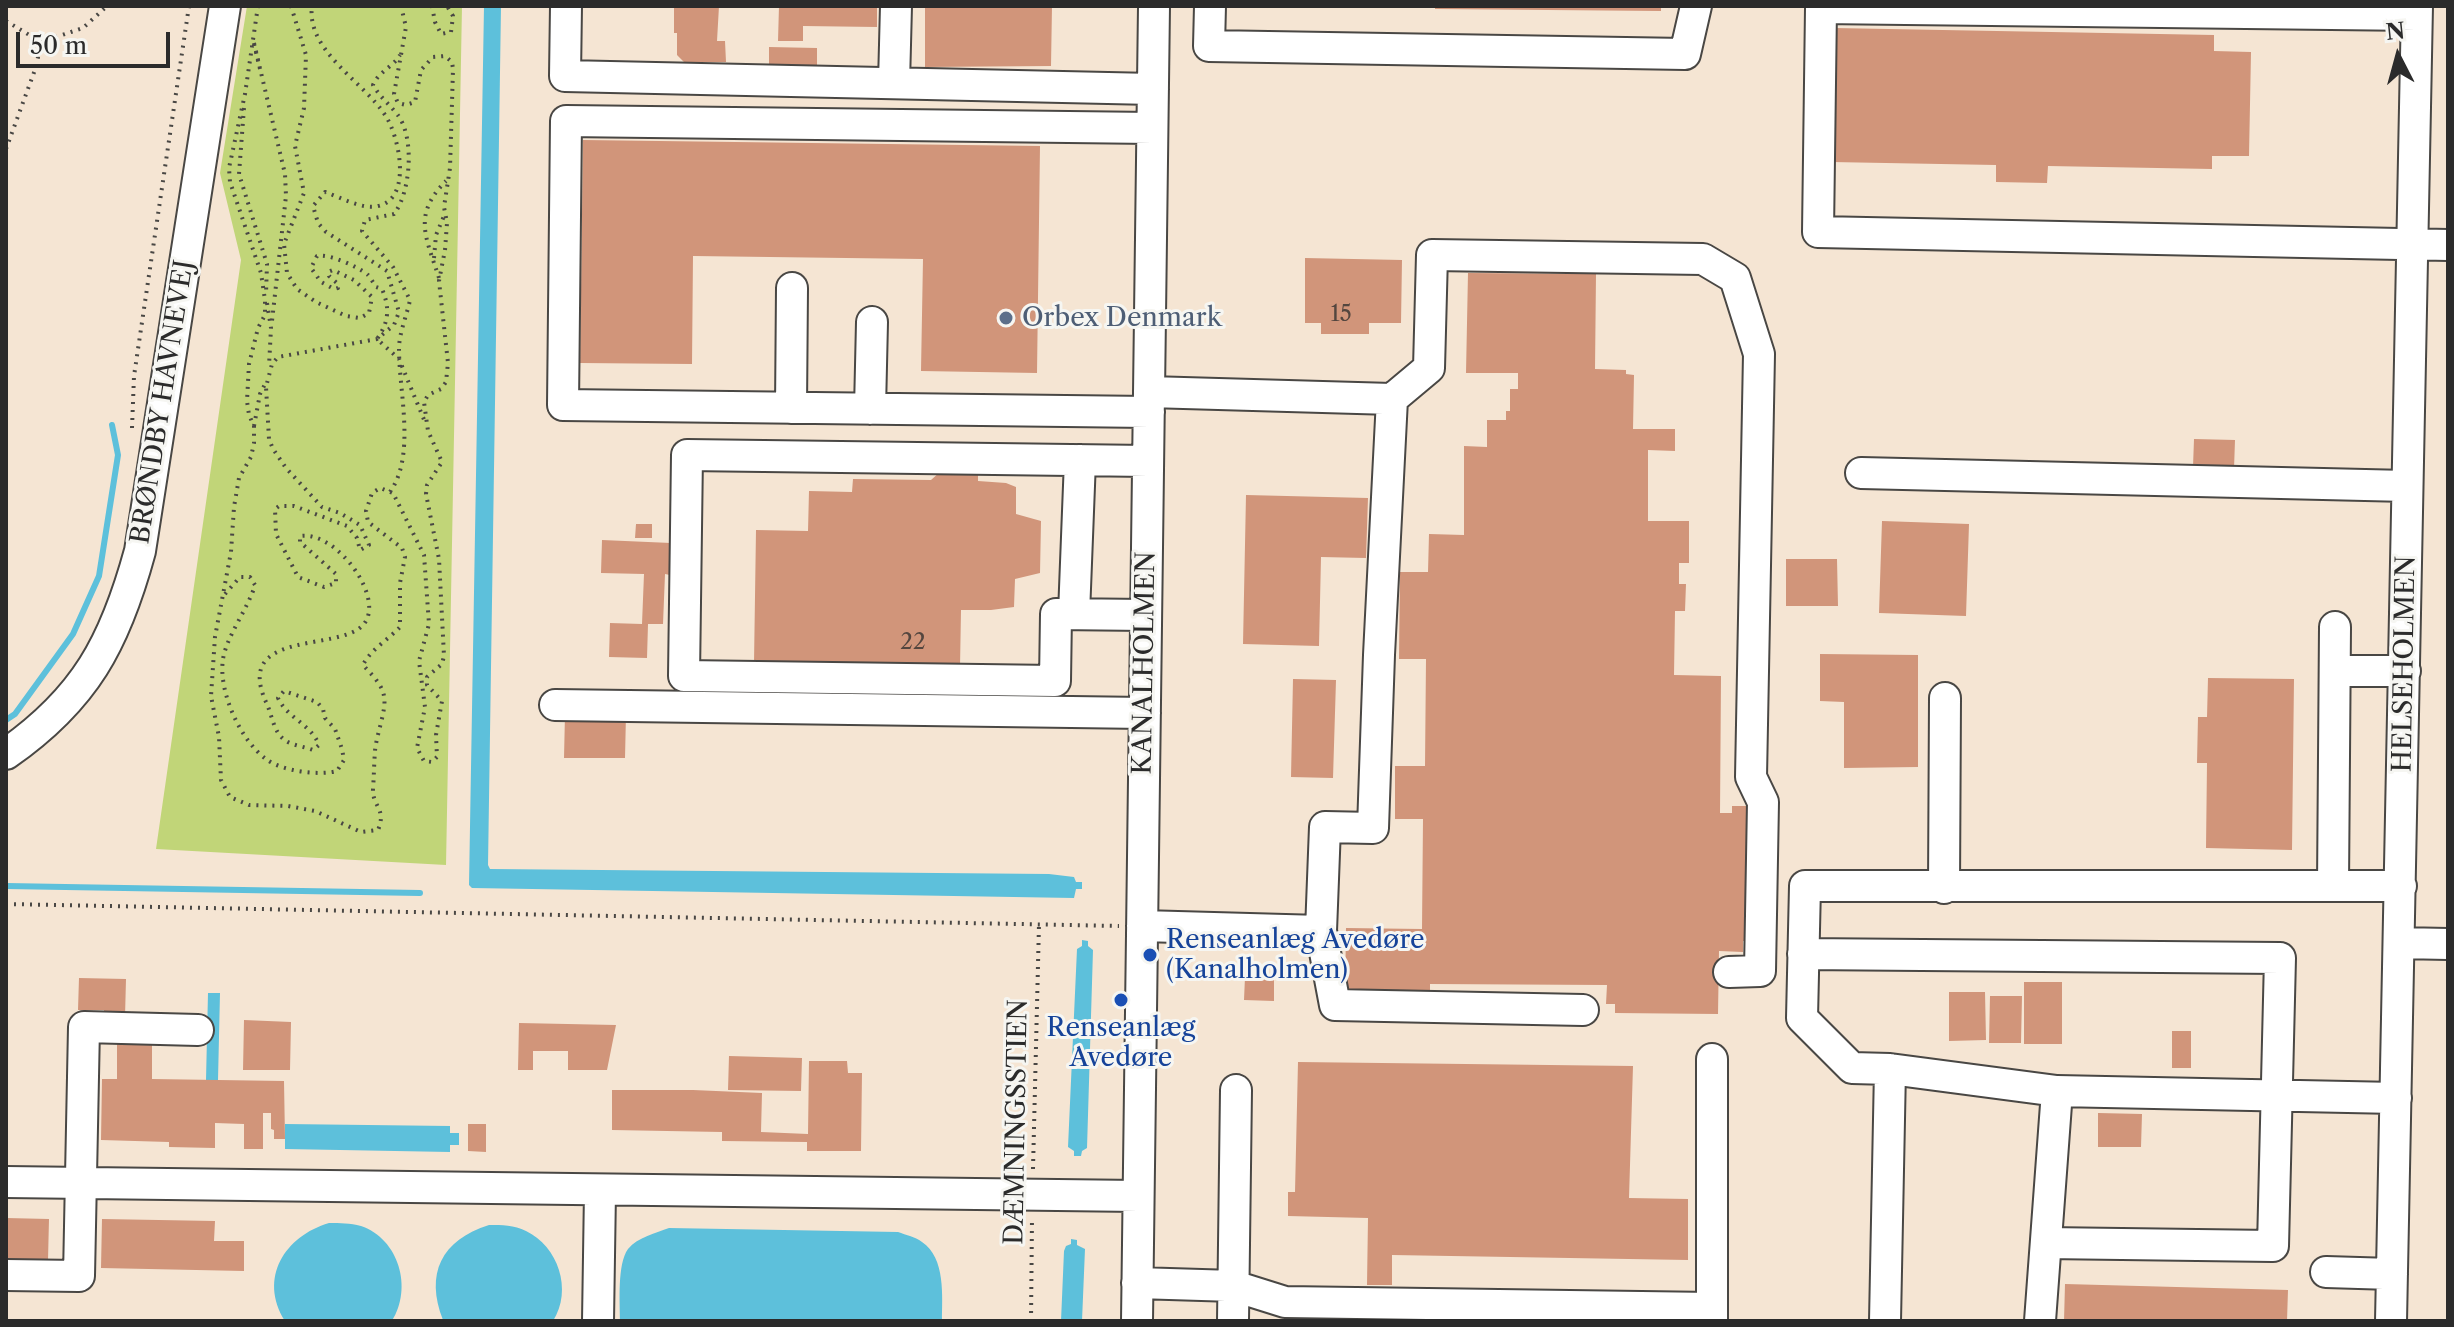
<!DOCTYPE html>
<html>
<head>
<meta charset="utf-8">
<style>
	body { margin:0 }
	#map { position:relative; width:2454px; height:1327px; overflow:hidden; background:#f5e5d3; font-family:"Libre Caslon Text",serif }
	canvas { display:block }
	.frame { position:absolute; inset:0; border:8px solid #2b2b2b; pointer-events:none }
	.north { position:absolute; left:2358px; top:16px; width:80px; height:80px; -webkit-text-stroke:6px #f6f6f2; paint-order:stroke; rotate:354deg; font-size:22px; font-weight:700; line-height:32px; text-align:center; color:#2b2b2b }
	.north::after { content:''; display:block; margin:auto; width:28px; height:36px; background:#2b2b2b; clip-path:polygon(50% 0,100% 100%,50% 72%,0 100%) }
	.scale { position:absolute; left:16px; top:32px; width:154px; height:36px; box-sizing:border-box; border:4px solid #2b2b2b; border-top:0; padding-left:10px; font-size:24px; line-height:28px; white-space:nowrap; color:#2b2b2b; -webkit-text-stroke:6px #f6f6f2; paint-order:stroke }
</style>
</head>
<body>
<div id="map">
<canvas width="2454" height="1327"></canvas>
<div class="frame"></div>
<div class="north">N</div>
<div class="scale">50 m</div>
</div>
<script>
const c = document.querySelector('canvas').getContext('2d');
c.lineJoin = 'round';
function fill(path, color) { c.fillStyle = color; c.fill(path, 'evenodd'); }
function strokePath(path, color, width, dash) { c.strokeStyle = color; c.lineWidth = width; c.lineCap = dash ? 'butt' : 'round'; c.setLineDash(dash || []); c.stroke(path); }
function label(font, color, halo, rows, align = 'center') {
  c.font = font + ' "Libre Caslon Text",serif'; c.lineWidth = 6; c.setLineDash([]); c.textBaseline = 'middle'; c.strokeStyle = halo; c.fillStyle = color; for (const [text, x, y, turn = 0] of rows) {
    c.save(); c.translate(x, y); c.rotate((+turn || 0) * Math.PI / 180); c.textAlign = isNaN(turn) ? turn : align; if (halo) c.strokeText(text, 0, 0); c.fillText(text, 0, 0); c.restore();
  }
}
const green = new Path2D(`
	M247 6H462L446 865 156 849 241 260 220 173Z`);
const water = new Path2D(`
	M484 6H501L488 865 490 869 1049 874 1074 877 1076 882H1082V889H1076L1074 898 472 888 469 885Z
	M1082 940 1088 941V946L1093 950 1087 1148 1082 1151 1081 1156H1074V1151L1068 1147 1077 949 1082 946Z
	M208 993H220L218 1080H206Z
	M285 1124 450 1126V1133H459V1145H450V1152L285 1149Z
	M329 1223C340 1223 350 1223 361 1226 399 1239 413 1288 392 1321H285C258 1278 285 1236 329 1223Z
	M489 1225C502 1225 514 1225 526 1231 558 1246 573 1290 553 1321L443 1320C425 1274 441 1240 489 1225Z
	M669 1228 898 1232C906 1235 916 1237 922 1242 946 1258 942 1297 942 1321H620C620 1303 617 1264 628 1249 638 1237 656 1233 669 1228Z
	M1071 1239 1077 1240V1245L1085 1249 1082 1321H1061L1064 1251 1066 1246 1071 1244Z`);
const stream = new Path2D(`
	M6 720 15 714 73 634 99 576 118 455 112 425
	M6 886 420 893`);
const building = new Path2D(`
	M674 6H719L717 41H725L726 62H699V65H687L677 55V33H674Z
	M779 6H877V27L803 26V41H778Z
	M925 6H1052L1051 66 925 67Z
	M1435 6H1661V11L1435 9Z
	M1834 28 2214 35V51L2251 52 2249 156H2212V169L2048 166 2047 183 1996 182V165L1831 162Z
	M769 47 817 48V69L769 68Z
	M583 140 1040 146 1037 373 921 371 923 259 693 256 692 364 580 363Z
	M1305 258 1402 260 1401 323H1369V334H1321V323H1305Z
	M1468 273 1596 274 1595 369 1626 370V374L1634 375 1633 429H1675V451L1648 450V521H1689V563H1679V584H1686L1685 611H1675L1674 675 1721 676 1720 813H1732V806H1753L1757 941H1743V952L1719 951 1718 1014 1615 1013V1004H1606L1607 985 1430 984V996H1345L1346 928 1422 929 1423 819H1395V766H1425L1426 659H1399L1400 572H1428L1429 534 1464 535V446L1487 447V420H1506V411H1510V389H1518V373H1466Z
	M2194 439 2235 440 2234 469 2193 467Z
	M949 464 978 465V481L1006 483 1016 487V514L1041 521 1040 573 1015 579 1014 607 991 610H961L960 667 754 663 756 530 808 531 809 491 852 492 853 479 931 480Z
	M1246 495 1368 498 1366 558 1321 557 1319 646 1243 644Z
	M1882 521 1969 524 1966 616 1879 613Z
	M636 524H652V538H635Z
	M602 540 671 543 670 575 665 574 663 624H648L647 658 609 657 610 623 642 624 644 574 601 573Z
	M1786 559H1837L1838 606H1786Z
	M1820 654 1918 655V767L1844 768V702L1820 701Z
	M2208 678 2294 679 2292 850 2206 848 2207 763H2197L2198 717H2207Z
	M1293 679 1336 680 1333 778 1291 777Z
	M565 714H626L625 758H564Z
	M1245 977H1274V1001L1244 1000Z
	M79 978 126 979 125 1017H104V1010H78Z
	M2024 982H2062V1044H2024Z
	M1949 992H1985L1986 1040 1949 1041Z
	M1990 996H2022L2021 1043H1989Z
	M244 1020 291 1022 290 1070H243Z
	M519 1023 616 1025 607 1070H568V1051H533V1070H518Z
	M2172 1031H2191V1068H2172Z
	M152 1037V1079L284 1081 285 1139H274V1130L271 1129V1113H263V1149H244V1124L215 1123V1148L169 1147V1142L101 1140 102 1079H117V1038Z
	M729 1056 802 1058 801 1091 728 1090Z
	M809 1061H847L848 1073H862L861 1151H807V1142L722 1141V1132L612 1130V1090H693L762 1093 761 1132 808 1134Z
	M1298 1062 1633 1066 1629 1198 1688 1199V1260L1392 1255V1285H1367L1368 1218 1288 1216V1192H1295Z
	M2098 1113 2142 1114 2141 1147H2098Z
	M468 1124H486V1152L468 1151Z
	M6 1218 49 1219 48 1260 8 1259V1253H6Z
	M102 1219 215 1221 214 1241H244V1271L101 1268Z
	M2065 1284 2288 1290 2287 1321H2064Z`);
const path = new Path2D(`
	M258 6 245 94 229 168 230 182 261 273 265 300V315L258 328 249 364 247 401 249 415 254 426V443L251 457 239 478 234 507 231 552 215 637 211 696 219 737 221 780 230 797 249 805 288 806 315 811 361 832 378 830C387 809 372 806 373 789 374 776 374 764 375 751 376 736 387 709 384 696 382 684 371 674 363 665 370 650 389 639 400 627V583L405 557 402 548 368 522 366 511 372 493 380 488 393 493 424 555 429 624 419 661 425 707 417 748 424 761 432 762 437 757 436 735 442 701 427 685V677L442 664 444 656 439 559 426 494 427 485 442 462 428 431 424 402 428 395 441 389 446 382 448 363 439 281 445 250 447 223 444 207 450 168 453 69 452 62 445 56 433 57 421 70 415 102 406 105 398 103 394 94 406 27 401 6
	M291 6 306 55 304 108 295 146 304 193 284 244 287 273 297 289 316 302 346 316 360 318 369 313 372 297 354 280 333 270 328 272 329 276 338 284V288L334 289 321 282 311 268 317 256C328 253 359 267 368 275 370 277 374 284 376 287L382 289C390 308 389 322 377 339L399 359 425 422
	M432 6 435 22 441 34 451 32 453 16 447 6
	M6 21 41 42 83 28 107 6
	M254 43 285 174 286 196 272 321
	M254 44 260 69
	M244 108 239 174 267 264 266 294
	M6 149 36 67 41 42
	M434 258 436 235 444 216
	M439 278C426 237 412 215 446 181
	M267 303 271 328 269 366
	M254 426 260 394 266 382
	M132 428 134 376 189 6
	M390 492C416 455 399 393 399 349 399 333 407 315 410 300L393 267 362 231 365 220 394 214C411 192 415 136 397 114 388 103 380 97 373 85 379 71 392 68 400 55
	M225 594 240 577H250L255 585C248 609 227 635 223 659 218 691 240 740 266 759 281 771 319 776 337 771L344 760 342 749 335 729 325 718 323 709 317 702 284 691 278 698C287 718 311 724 319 745L313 750C305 747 297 746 290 743 273 736 273 716 266 702 233 629 339 652 363 625 387 599 336 530 300 536V542L336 574V583L324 587 298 577 276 534 275 509 279 506H294L347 526 357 538 360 550 369 545 360 525 340 513 322 507 286 468 273 449 269 439 266 387 272 364 278 357 377 339 394 325 399 312 387 271 326 232 318 223 313 206 325 192C340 197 362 210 378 206 413 199 399 135 385 115 364 82 306 51 312 6
	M6 904 1119 926
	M1033 1169 1039 924
	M1031 1321 1032 1218`);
const minor = new Path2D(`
	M566 6 565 76 1153 89
	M1210 6 1209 46 1685 54 1696 6
	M2416 15 1821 8 1818 232 2448 245
	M894 83 896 6
	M1392 399 1429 368 1432 255 1703 259 1735 278 1759 354 1751 777 1763 802 1760 971 1729 972
	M791 408 792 288
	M870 409 872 322
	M1149 412 563 405 566 121 1152 128
	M1861 473 2407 486
	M1074 614 1080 460
	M1146 615 1056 614 1055 681 684 676 687 455 1148 461
	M2335 671H2405
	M555 705 1145 713
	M6 754C85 699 115 643 140 551L225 6
	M2333 886 2335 627
	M1944 888 1945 698
	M1142 926 1321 931 1325 827 1373 828 1379 655 1392 399 1149 392
	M1321 931 1335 1005 1583 1010
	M2399 943 2448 944
	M1803 954 2280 958 2273 1246 2046 1243
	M2057 1091 2396 1098
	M6 1182 1138 1196
	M2326 1272 2392 1274
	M6 1275 79 1276 84 1027 198 1030
	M1137 1283 1234 1286 1285 1302 1712 1308
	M598 1321 600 1191
	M1137 1321 1154 6
	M1233 1321 1236 1090
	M1712 1321V1059
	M1885 1321 1890 1069
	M2040 1321 2057 1091 1890 1069 1852 1068 1802 1018 1805 886H2401
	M2391 1321 2417 6`);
const markers = [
	[1006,318,8,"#5c6f8a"],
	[1150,955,8,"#1a4fb4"],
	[1121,1000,8,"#1a4fb4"]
];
const numberNames = [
	["15",1341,315],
	["22",913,643]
];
const serviceNames = [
	["Orbex Denmark",1022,318]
];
const streetNames = [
	["BRØNDBY HAVNEVEJ",163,402,-81],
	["KANALHOLMEN",1145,663,-89],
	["HELSEHOLMEN",2405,664,-89],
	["DÆMNINGSSTIEN",1017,1122,-89]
];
const transitNames = [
	["Renseanlæg Avedøre",1166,940],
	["(Kanalholmen)",1166,970],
	["Renseanlæg",1121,1028,"center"],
	["Avedøre",1121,1058,"center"]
];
fill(green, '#c1d578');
fill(water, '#5dc0db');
strokePath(stream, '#5dc0db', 6);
fill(building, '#d1957a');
strokePath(minor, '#494744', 34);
strokePath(path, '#494744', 4, [2, 6]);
strokePath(minor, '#fff', 30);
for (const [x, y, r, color] of markers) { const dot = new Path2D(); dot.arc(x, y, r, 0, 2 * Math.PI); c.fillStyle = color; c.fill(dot); strokePath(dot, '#f6f6f2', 3); }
label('22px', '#54463f', null, numberNames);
label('26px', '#4e5e75', '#f6f6f2', serviceNames, 'left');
label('26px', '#2b2b2b', '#f6f6f2', streetNames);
label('26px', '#164399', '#f6f6f2', transitNames, 'left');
</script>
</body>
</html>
